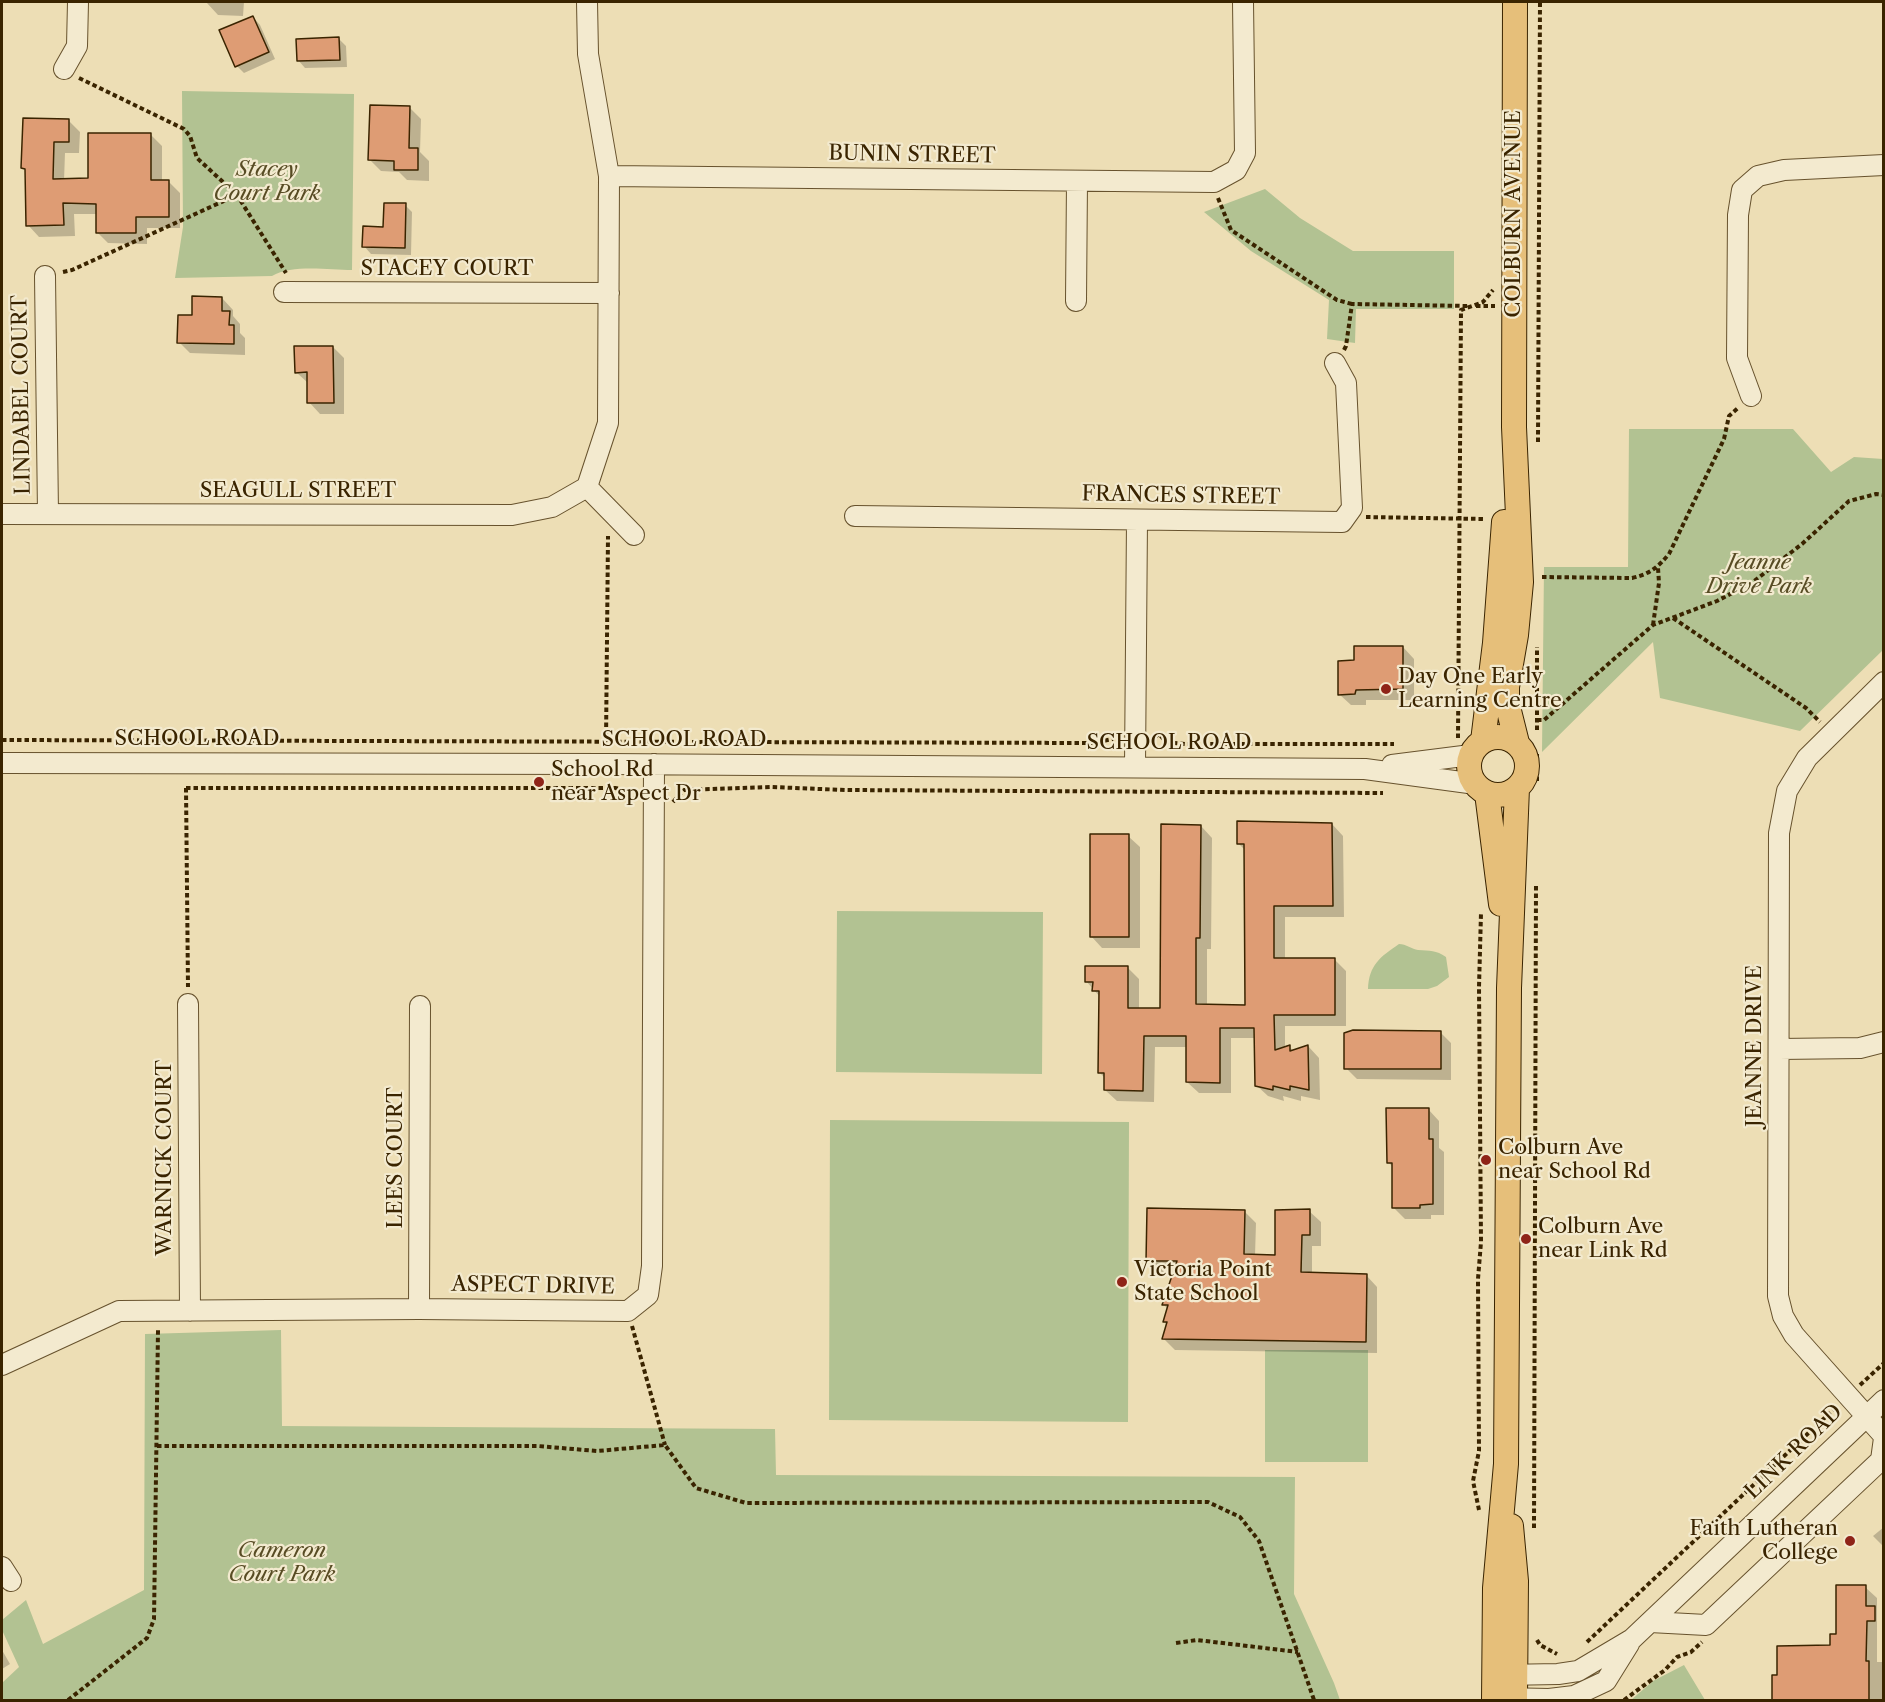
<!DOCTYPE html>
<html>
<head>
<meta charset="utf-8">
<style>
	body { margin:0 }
	#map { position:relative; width:1885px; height:1702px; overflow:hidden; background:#eddeb5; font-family:"Libre Caslon Text",serif }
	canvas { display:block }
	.frame { position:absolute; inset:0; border:3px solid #3a2400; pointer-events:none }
</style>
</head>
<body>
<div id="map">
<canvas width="1885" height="1702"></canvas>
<div class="frame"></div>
</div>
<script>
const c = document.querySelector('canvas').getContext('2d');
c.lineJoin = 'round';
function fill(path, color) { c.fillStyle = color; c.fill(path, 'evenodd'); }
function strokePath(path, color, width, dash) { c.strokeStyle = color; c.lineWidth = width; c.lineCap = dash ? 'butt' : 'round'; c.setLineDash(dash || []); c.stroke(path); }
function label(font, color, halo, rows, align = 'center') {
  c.font = font + ' "Libre Caslon Text",serif'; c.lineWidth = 4.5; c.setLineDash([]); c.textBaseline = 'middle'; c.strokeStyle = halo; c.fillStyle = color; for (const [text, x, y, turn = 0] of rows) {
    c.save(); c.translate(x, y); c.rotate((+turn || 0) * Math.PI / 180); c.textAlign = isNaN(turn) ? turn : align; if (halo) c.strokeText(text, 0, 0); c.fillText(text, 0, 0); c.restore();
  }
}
const green = new Path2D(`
	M182 91 354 94 352 270C329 270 292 264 272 276L175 278 183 227Z
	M1265 189 1300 218 1353 251H1454V309H1356L1355 343 1327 339 1329 300 1251 251 1204 212Z
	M1629 429H1793L1831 472 1854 457 1883 459V650L1800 731 1660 698 1653 642 1542 752 1544 567H1628Z
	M837 911 1043 912 1042 1074 836 1072Z
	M1399 944C1406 944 1412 949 1418 950 1430 951 1436 950 1446 957L1449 977 1437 986 1428 989H1368C1369 965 1380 957 1399 944Z
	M830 1120 1129 1122 1128 1422 829 1420Z
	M281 1330 282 1426 775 1429 776 1475 1295 1477 1294 1594 1334 1683 1340 1700H2V1683L19 1667 2 1630V1620L26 1600 43 1644 144 1590 145 1334Z
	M1265 1350H1368V1462H1265Z
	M1684 1665 1705 1700H1631L1653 1681Z`);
const shadow = new Path2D(`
	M206 2H244L243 16 218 15Z
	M253 17 260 25 275 59 244 73 237 66Z
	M339 39 346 46 347 67 305 68 298 60Z
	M409 107 421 119 420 152 429 161V181L407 180 399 172 381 171 370 160Z
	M69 121 80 132 79 153H65L64 181 90 180 151 135 162 146V181H168L180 193V228H147V244L108 243 97 232V214H74L75 236 39 237 28 225 27 172 23 168Z
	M405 205 412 212 411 255 371 254 364 246 385 229Z
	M222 298 233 310V316L240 324V333L245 338V355L190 353 179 342 193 317Z
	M333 347 344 358V414H320L309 402 308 383 296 372Z
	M1403 647 1414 659V700H1366V705H1351L1339 694 1355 662Z
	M1332 824 1343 836 1344 917H1285V960H1335L1346 971V1026H1285V1048L1289 1047 1294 1051 1308 1046 1319 1058 1320 1100 1301 1096V1101L1283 1096 1284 1101 1268 1096 1256 1085V1038H1231V1093H1199L1187 1082V1047H1155L1154 1102 1117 1101 1105 1090 1106 1079 1099 1072 1101 998 1086 981 1128 968 1139 979V1010H1162L1201 826 1212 838 1211 949H1207V1006H1246L1245 850 1238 843Z
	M1128 836 1140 847V948H1102L1091 936Z
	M1440 1032 1451 1043V1080L1357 1079 1346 1068Z
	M1428 1109 1439 1121V1148L1444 1152V1215H1431V1219H1405L1393 1207V1167L1388 1162Z
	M1244 1211 1256 1223 1255 1256 1277 1257 1309 1211 1321 1222V1246H1312V1274L1366 1275 1377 1287V1353L1175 1350 1163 1338 1168 1325 1164 1322 1168 1309 1164 1305 1175 1272H1159L1148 1260Z
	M1884 1527V1547L1873 1536Z
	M1865 1587 1877 1598V1662H1884V1700H1772L1779 1676 1832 1647Z
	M2 1650 10 1664 2 1669Z`);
const building = new Path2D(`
	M253 16 269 52 235 67 219 30Z
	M339 37 340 60 297 61 296 39Z
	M370 105 410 106 409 148H418V170H394V161L368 160Z
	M23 118 69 119V142H54L53 179 88 178V133H151V180H169V217H136V233H96V204L63 203 64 225 26 226 25 169 21 168Z
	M384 203H406L405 248 362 247 363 226 383 227Z
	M192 296 222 297V311H230L229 325H234V344L177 343 178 315H192Z
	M294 346H333L334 403H307V372L295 373Z
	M1354 646H1403V689L1356 690 1355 694 1338 695V661L1354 660Z
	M1237 821 1332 823 1333 906H1274V958H1335V1015H1274L1275 1050 1290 1045V1051L1308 1045 1309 1090 1290 1086V1090L1273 1086V1090L1255 1086 1254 1028H1220V1083L1186 1082V1036H1144L1143 1091 1104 1090V1073H1098L1099 991H1092L1093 982H1085V966H1128V1008H1160L1161 824 1201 825 1200 938H1196V1004L1245 1005 1244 844H1237Z
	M1090 834H1129V937H1090Z
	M1353 1030 1441 1031V1069H1344V1033Z
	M1386 1108H1429V1139H1433V1204L1420 1205V1208H1392V1163H1387Z
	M1147 1208 1245 1210 1244 1254 1275 1255V1210L1310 1209V1235H1302L1301 1272 1367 1274 1366 1342 1162 1339 1167 1322H1163L1168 1305H1162L1177 1261H1146Z
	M1836 1585H1866V1606H1875V1621H1867L1866 1661H1869V1701H1772V1675H1777V1646L1830 1645V1634H1836Z`);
const path = new Path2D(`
	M79 78 184 129 190 136 197 158 237 195 286 273
	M1218 198 1231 230 1337 300 1352 304
	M63 272 72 270 237 195
	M1476 306H1495
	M1344 350 1346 346 1352 304 1468 306
	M1538 442 1540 2
	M1366 517 1485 519
	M1542 577 1632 578C1650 574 1658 567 1669 554L1724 439 1729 416 1738 408
	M1673 618 1806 708 1820 722
	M1653 625 1659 583 1658 568
	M1537 720H1544L1653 625 1717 601 1753 582 1802 544 1849 501 1876 494 1884 495
	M1537 730V647
	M1155 737 1159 734 1166 742 1185 744H1394
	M1458 738 1461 310 1483 302 1493 290
	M2 740 1092 743 1113 739
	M606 742 608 536
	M1537 781V752
	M186 788H615L626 790 634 800
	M186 788 188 987
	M673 802 684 790 771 787 845 790 1383 793
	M632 1326 665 1445
	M1860 1385 1884 1363
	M157 1446H538L597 1451 665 1445 696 1488 746 1503 1208 1502 1240 1517 1259 1541 1314 1700
	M1479 1510 1473 1481 1479 1451 1478 1279 1481 1242 1479 987 1481 913
	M1534 1528 1536 884
	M1537 1640 1540 1645 1557 1654
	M1587 1642 1835 1408
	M1176 1643 1197 1640 1298 1652
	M68 1700 147 1638 154 1619 158 1330
	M1624 1700 1665 1670 1677 1657 1691 1652 1702 1642`);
const minor = new Path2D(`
	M64 69 77 46 78 2
	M609 176 1214 182 1236 170 1245 153 1243 2
	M45 276 48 514
	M284 292 609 293
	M1076 301 1077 181
	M1751 396 1737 358 1738 215 1742 190 1758 176 1784 170 1884 165
	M587 487 634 535
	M2 514 512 515 552 507 587 487 608 423 609 176 588 54 587 2
	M855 516 1342 522 1352 508 1346 383 1335 363
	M1884 682 1807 758 1787 791 1779 833 1778 1296 1783 1316 1794 1335 1884 1436
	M2 763 606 764 1365 769 1476 784
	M1392 765 1471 755
	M1135 766 1137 520
	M188 1004 190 1311
	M1779 1049 1860 1048 1884 1042
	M419 1309 420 1006
	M2 1365 119 1311 419 1309 628 1311 648 1295 652 1266 654 764
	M2 1567 11 1581
	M1650 1622 1706 1625 1881 1460 1884 1438
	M1502 1675 1558 1674 1578 1671 1632 1639 1884 1400
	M1500 1698 1549 1699 1574 1696 1606 1681 1629 1644`);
const major = new Path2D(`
	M1515 2 1514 427 1521 582 1516 635 1507 687V703L1517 743
	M1469 766a29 29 0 1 1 58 0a29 29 0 1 1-58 0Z
	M1483 741 1495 643 1504 522
	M1487 793 1501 904
	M1511 1526 1516 1581 1515 1700
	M1494 1700 1495 1588 1506 1464 1509 988 1517 788`);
const markers = [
	[1386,689,6,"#8f2418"],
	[539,782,6,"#8f2418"],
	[1486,1160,6,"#8f2418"],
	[1526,1239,6,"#8f2418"],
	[1122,1282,6,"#8f2418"],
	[1850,1541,6,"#8f2418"]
];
const streetNames = [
	["BUNIN STREET",912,155,1],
	["COLBURN AVENUE",1514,214,-90],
	["STACEY COURT",447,269],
	["LINDABEL COURT",22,395,-91],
	["SEAGULL STREET",298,491],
	["FRANCES STREET",1181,496,1],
	["SCHOOL ROAD",197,739],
	["SCHOOL ROAD",684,740],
	["SCHOOL ROAD",1169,743],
	["JEANNE DRIVE",1755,1046,-90],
	["WARNICK COURT",165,1158,-90],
	["LEES COURT",396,1158,-90],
	["ASPECT DRIVE",533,1286,1],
	["LINK ROAD",1794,1452,-44]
];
const parkNames = [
	["Stacey",267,170],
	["Court Park",267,194],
	["Jeanne",1759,563],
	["Drive Park",1759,587],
	["Cameron",282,1551],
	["Court Park",282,1575]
];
const poiNames = [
	["Day One Early",1398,677],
	["Learning Centre",1398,701],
	["School Rd",551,770],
	["near Aspect Dr",551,794],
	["Colburn Ave",1498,1148],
	["near School Rd",1498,1172],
	["Colburn Ave",1538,1227],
	["near Link Rd",1538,1251],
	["Victoria Point",1134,1270],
	["State School",1134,1294],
	["Faith Lutheran",1838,1529,"right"],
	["College",1838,1553,"right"]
];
fill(green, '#b2c292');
fill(shadow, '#0003');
fill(building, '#de9c74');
strokePath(building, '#3a2400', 1.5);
strokePath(minor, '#67522d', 22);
strokePath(major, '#3a2400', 26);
strokePath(path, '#3a2400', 4, [4.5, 3]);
strokePath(minor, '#f3eacf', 20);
strokePath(major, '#e6bf7a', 24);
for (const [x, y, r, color] of markers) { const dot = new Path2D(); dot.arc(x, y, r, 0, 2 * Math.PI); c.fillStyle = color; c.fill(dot); strokePath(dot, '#f3eacf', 2); }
label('21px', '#3a2400', '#f3eacf', streetNames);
label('italic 21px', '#584c24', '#f3eacf', parkNames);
label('21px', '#3a2400', '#f3eacf', poiNames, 'left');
</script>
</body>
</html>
